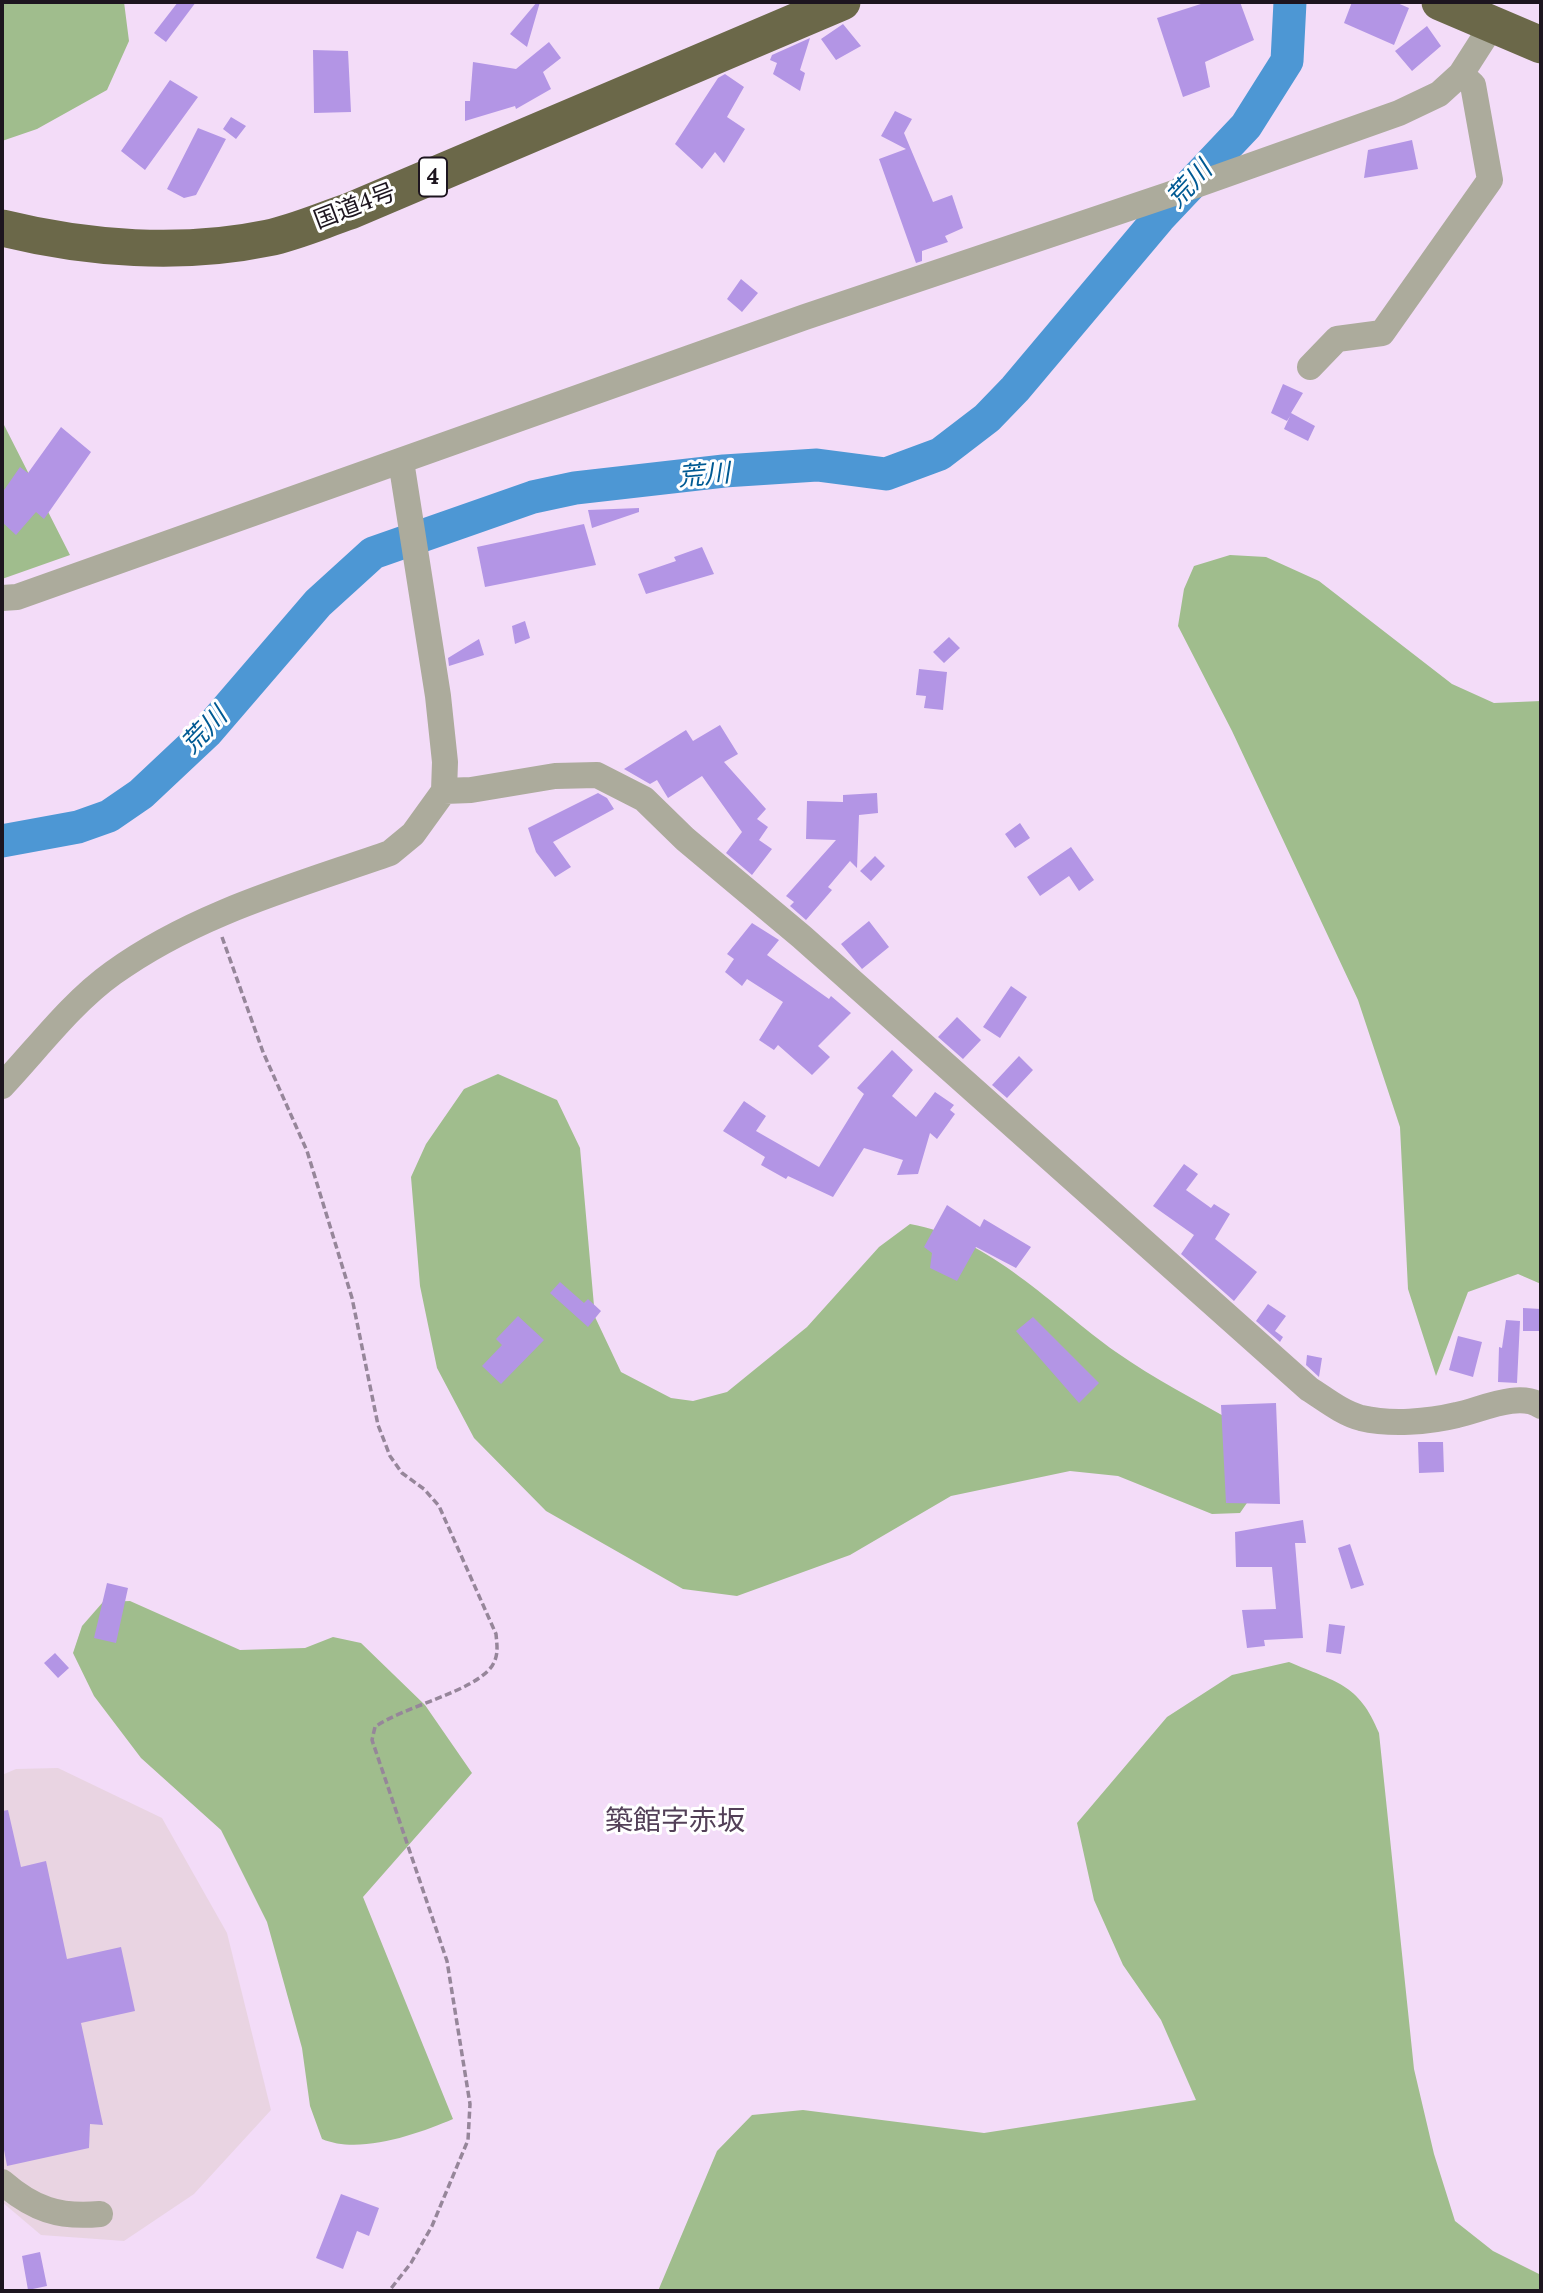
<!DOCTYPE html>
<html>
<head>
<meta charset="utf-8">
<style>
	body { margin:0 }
	#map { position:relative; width:1543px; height:2293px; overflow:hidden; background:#f3dcf8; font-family:Lora,serif }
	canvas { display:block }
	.frame { position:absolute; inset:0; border:4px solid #1d151f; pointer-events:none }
</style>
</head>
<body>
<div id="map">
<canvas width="1543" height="2293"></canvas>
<div class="frame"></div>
</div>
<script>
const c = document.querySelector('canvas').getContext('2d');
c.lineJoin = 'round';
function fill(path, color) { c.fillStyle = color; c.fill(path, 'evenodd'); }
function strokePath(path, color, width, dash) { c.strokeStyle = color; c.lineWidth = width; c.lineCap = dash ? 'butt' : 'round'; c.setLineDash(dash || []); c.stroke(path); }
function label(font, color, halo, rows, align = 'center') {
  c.font = font + ' Lora,"Noto Sans JP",serif'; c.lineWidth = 6; c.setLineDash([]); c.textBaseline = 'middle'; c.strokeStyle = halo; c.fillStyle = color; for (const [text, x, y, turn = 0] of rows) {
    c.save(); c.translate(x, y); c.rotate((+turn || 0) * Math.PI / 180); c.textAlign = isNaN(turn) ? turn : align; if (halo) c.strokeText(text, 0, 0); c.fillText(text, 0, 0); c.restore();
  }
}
const industrial = new Path2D(`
	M58 1768 162 1818 227 1933 271 2110 194 2194 124 2241 41 2235 2 2202V1775L16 1769Z`);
const green = new Path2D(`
	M2 2H124L129 41 107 90 37 129 2 141Z
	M2 421 70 555 2 579Z
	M1230 555 1266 557 1319 581 1452 684 1494 703 1541 701V1284L1518 1274 1468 1292 1436 1376 1408 1289 1400 1127 1358 1000 1232 731 1178 626 1184 589 1194 566Z
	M498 1074 557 1100 580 1148 595 1317 621 1372 671 1398 693 1401 727 1392 807 1327 879 1247 910 1224C990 1238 1053 1307 1116 1352 1154 1379 1196 1400 1236 1423L1258 1487 1240 1513 1212 1514 1118 1476 1070 1471 951 1496 850 1555 737 1596 683 1589 546 1511 474 1438 437 1368 420 1286 411 1177 426 1144 464 1089Z
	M130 1601 240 1650 305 1648 333 1637 361 1643 425 1705 472 1773 363 1897 453 2119C418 2134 359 2155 322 2139L310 2106 302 2048 267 1922 221 1830 141 1758 94 1696 73 1653 82 1626 103 1602Z
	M1289 1662C1335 1682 1359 1683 1379 1733L1414 2069 1434 2154 1455 2221 1493 2251 1541 2275V2291H658L717 2151 752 2115 803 2110 984 2133 1196 2100 1161 2020 1123 1965 1094 1900 1077 1823 1167 1717 1232 1675Z`);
const river = new Path2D(`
	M2 841 78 827 109 816 141 794 207 732 318 603 373 553 533 497 575 488 724 471 817 465 886 474 940 454 987 418 1015 389 1159 218 1246 126 1287 61 1290 2`);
const building = new Path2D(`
	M178 2H196L166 42 154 33Z
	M537 2H540L527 47 510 34Z
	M1207 2H1240L1254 40 1205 62 1210 87 1183 97 1157 18Z
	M1352 2H1395L1409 8 1394 45 1344 23Z
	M843 24 861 46 836 60 821 39Z
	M1427 26 1441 46 1412 71 1395 51Z
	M810 38 800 70 805 73 800 91 773 74 777 63 770 60 772 55Z
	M549 42 561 58 543 72 551 89 516 109 515 106 465 121V101H470L473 62 516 69Z
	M313 50 348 51 351 112 314 113Z
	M725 74 744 87 727 117 745 129 724 163 715 152 702 169 675 144 718 78Z
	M170 80 198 97 145 170 121 151Z
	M895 111 912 119 904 133 933 202 952 195 963 228 945 236 948 242 922 251V261L916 263 879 159 906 149 881 136Z
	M231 117 246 126 236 139 223 129Z
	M198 128 226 139 196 195 184 198 167 189Z
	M1412 140 1418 169 1364 178 1368 150Z
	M741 279 758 293 742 312 727 299Z
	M1283 384 1303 393 1291 413 1315 426 1308 441 1284 429 1290 416 1287 421 1271 413Z
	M61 427 91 452 44 519 36 512 16 535 2 522V493L20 467 28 473Z
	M639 508V512L592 528 588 510Z
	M584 524 596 565 485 587 477 547Z
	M702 547 714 574 646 594 638 574 676 561 674 557Z
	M525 621 530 638 515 644 512 626Z
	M949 637 960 648 944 663 933 652Z
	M479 639 484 655 449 666 448 658Z
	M919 669 947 672 943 710 924 708 926 696 916 695Z
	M720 725 738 754 724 762 766 809 757 819 768 827 759 840 772 849 752 875 726 853 742 832 702 776 668 798 657 780 650 784 624 769 686 730 693 741Z
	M598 793 607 798 614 809 553 842 571 867 555 877 536 852 528 828Z
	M877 793 878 813 859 815 857 868 850 861 828 887 832 890 806 920 790 906 794 902 786 896 836 840 806 839 807 801 843 802V795Z
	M1020 823 1030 838 1015 848 1005 834Z
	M1071 847 1094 880 1079 891 1069 876 1040 896 1027 877Z
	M875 856 885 866 871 881 860 871Z
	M869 921 889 947 862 969 841 944Z
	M752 923 779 940 767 955 829 999 831 996 851 1013 818 1046 830 1057 812 1075 778 1045 774 1050 759 1040 783 1002 747 979 742 986 725 972 734 959 727 954Z
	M1011 986 1027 997 1000 1038 983 1027Z
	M957 1017 981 1040 963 1059 938 1037Z
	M892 1050 913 1070 892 1096 916 1117 935 1092 954 1105 950 1110 955 1114 937 1139 930 1133 918 1174 897 1175 903 1160 864 1148 833 1197 788 1176 786 1179 761 1165 765 1157 723 1131 744 1101 766 1116 756 1131 819 1167 864 1094 857 1088Z
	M1019 1056 1033 1070 1007 1098 992 1085Z
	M1184 1164 1198 1174 1186 1190 1211 1208 1214 1204 1230 1214 1215 1239 1257 1272 1234 1301 1181 1254 1194 1235 1153 1206Z
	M947 1205 980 1227 984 1219 1031 1247 1016 1268 976 1247 957 1281 930 1268 932 1253 924 1247Z
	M560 1282 584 1303 588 1299 601 1311 588 1327 550 1293Z
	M1268 1304 1286 1316 1275 1331 1283 1337 1280 1342 1256 1321Z
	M1523 1308 1541 1309V1331H1523Z
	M518 1316 544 1340 501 1384 482 1366 502 1345 496 1339Z
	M1033 1317 1099 1383 1079 1403 1016 1331Z
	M1506 1320 1520 1321 1517 1383 1498 1382 1499 1347 1502 1348Z
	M1458 1336 1482 1342 1473 1377 1449 1370Z
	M1307 1355 1322 1358 1319 1377 1306 1365Z
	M1276 1403 1280 1504 1226 1503 1221 1405Z
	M1418 1442H1443L1444 1472 1419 1473Z
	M1303 1520 1306 1543H1295L1303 1638 1264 1640 1265 1646 1247 1648 1242 1610 1276 1609 1272 1567H1236L1235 1532Z
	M1350 1544 1364 1585 1351 1589 1338 1548Z
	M107 1583 128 1588 116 1643 94 1638Z
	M1329 1624 1345 1626 1341 1654 1326 1652Z
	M55 1653 69 1668 58 1678 44 1663Z
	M8 1810 21 1867 46 1861 67 1959 121 1947 135 2011 81 2023 103 2125 90 2124 89 2148 7 2166 2 2139V1811Z
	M341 2194 379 2208 369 2236 357 2231 343 2269 316 2258Z
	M40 2252 47 2286 28 2290 22 2256Z`);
const path = new Path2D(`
	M222 937 263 1052 307 1151 352 1298 378 1425 390 1456 402 1473 424 1489 439 1506 496 1634C497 1646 499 1655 492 1666 474 1692 404 1706 375 1727L372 1740 447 1961 470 2104 468 2140 432 2226 411 2263 389 2291`);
const minor = new Path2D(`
	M1310 367 1337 339 1382 333 1490 180 1473 85 1461 74
	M2 598 17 597 805 317 1168 195 1399 113 1439 94 1461 74 1493 24
	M444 791 471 790 555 776 597 775 644 799 685 839 802 937 1309 1389C1325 1399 1342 1413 1361 1418 1391 1425 1428 1422 1457 1415 1481 1410 1519 1391 1541 1406
	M2 1086C37 1049 71 1003 113 973 196 913 296 886 390 853L413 834 444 791 445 762 438 696 401 461
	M2 2182C33 2209 59 2218 100 2214`);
const highway = new Path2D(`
	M1440 2 1541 45
	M2 228C87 249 182 256 268 238 296 232 323 220 350 211L842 2`);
const shields = [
	[433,177,28]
];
const shieldNames = [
	["4",433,177]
];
const streetNames = [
	["国道4号",355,207,-21]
];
const waterNames = [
	["荒川",1190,185,-47],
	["荒川",704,476,-5],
	["荒川",205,731,-46]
];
const quarterNames = [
	["築館字赤坂",675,1822]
];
fill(industrial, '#e9d4e2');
fill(green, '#a0bd8d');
strokePath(river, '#4d97d4', 33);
fill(building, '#b395e5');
strokePath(path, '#96869a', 3.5, [7, 3.5]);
strokePath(minor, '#acab9c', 26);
strokePath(highway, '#6b6849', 37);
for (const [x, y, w] of shields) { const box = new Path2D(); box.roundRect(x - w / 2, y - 19.5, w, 39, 5); c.fillStyle = '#fff'; c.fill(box); strokePath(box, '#1d151f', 2); }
label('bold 23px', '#1d151f', null, shieldNames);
label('24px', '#1d151f', '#fff', streetNames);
label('italic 26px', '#005a93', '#fff', waterNames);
label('28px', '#534058', '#fff', quarterNames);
</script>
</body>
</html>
